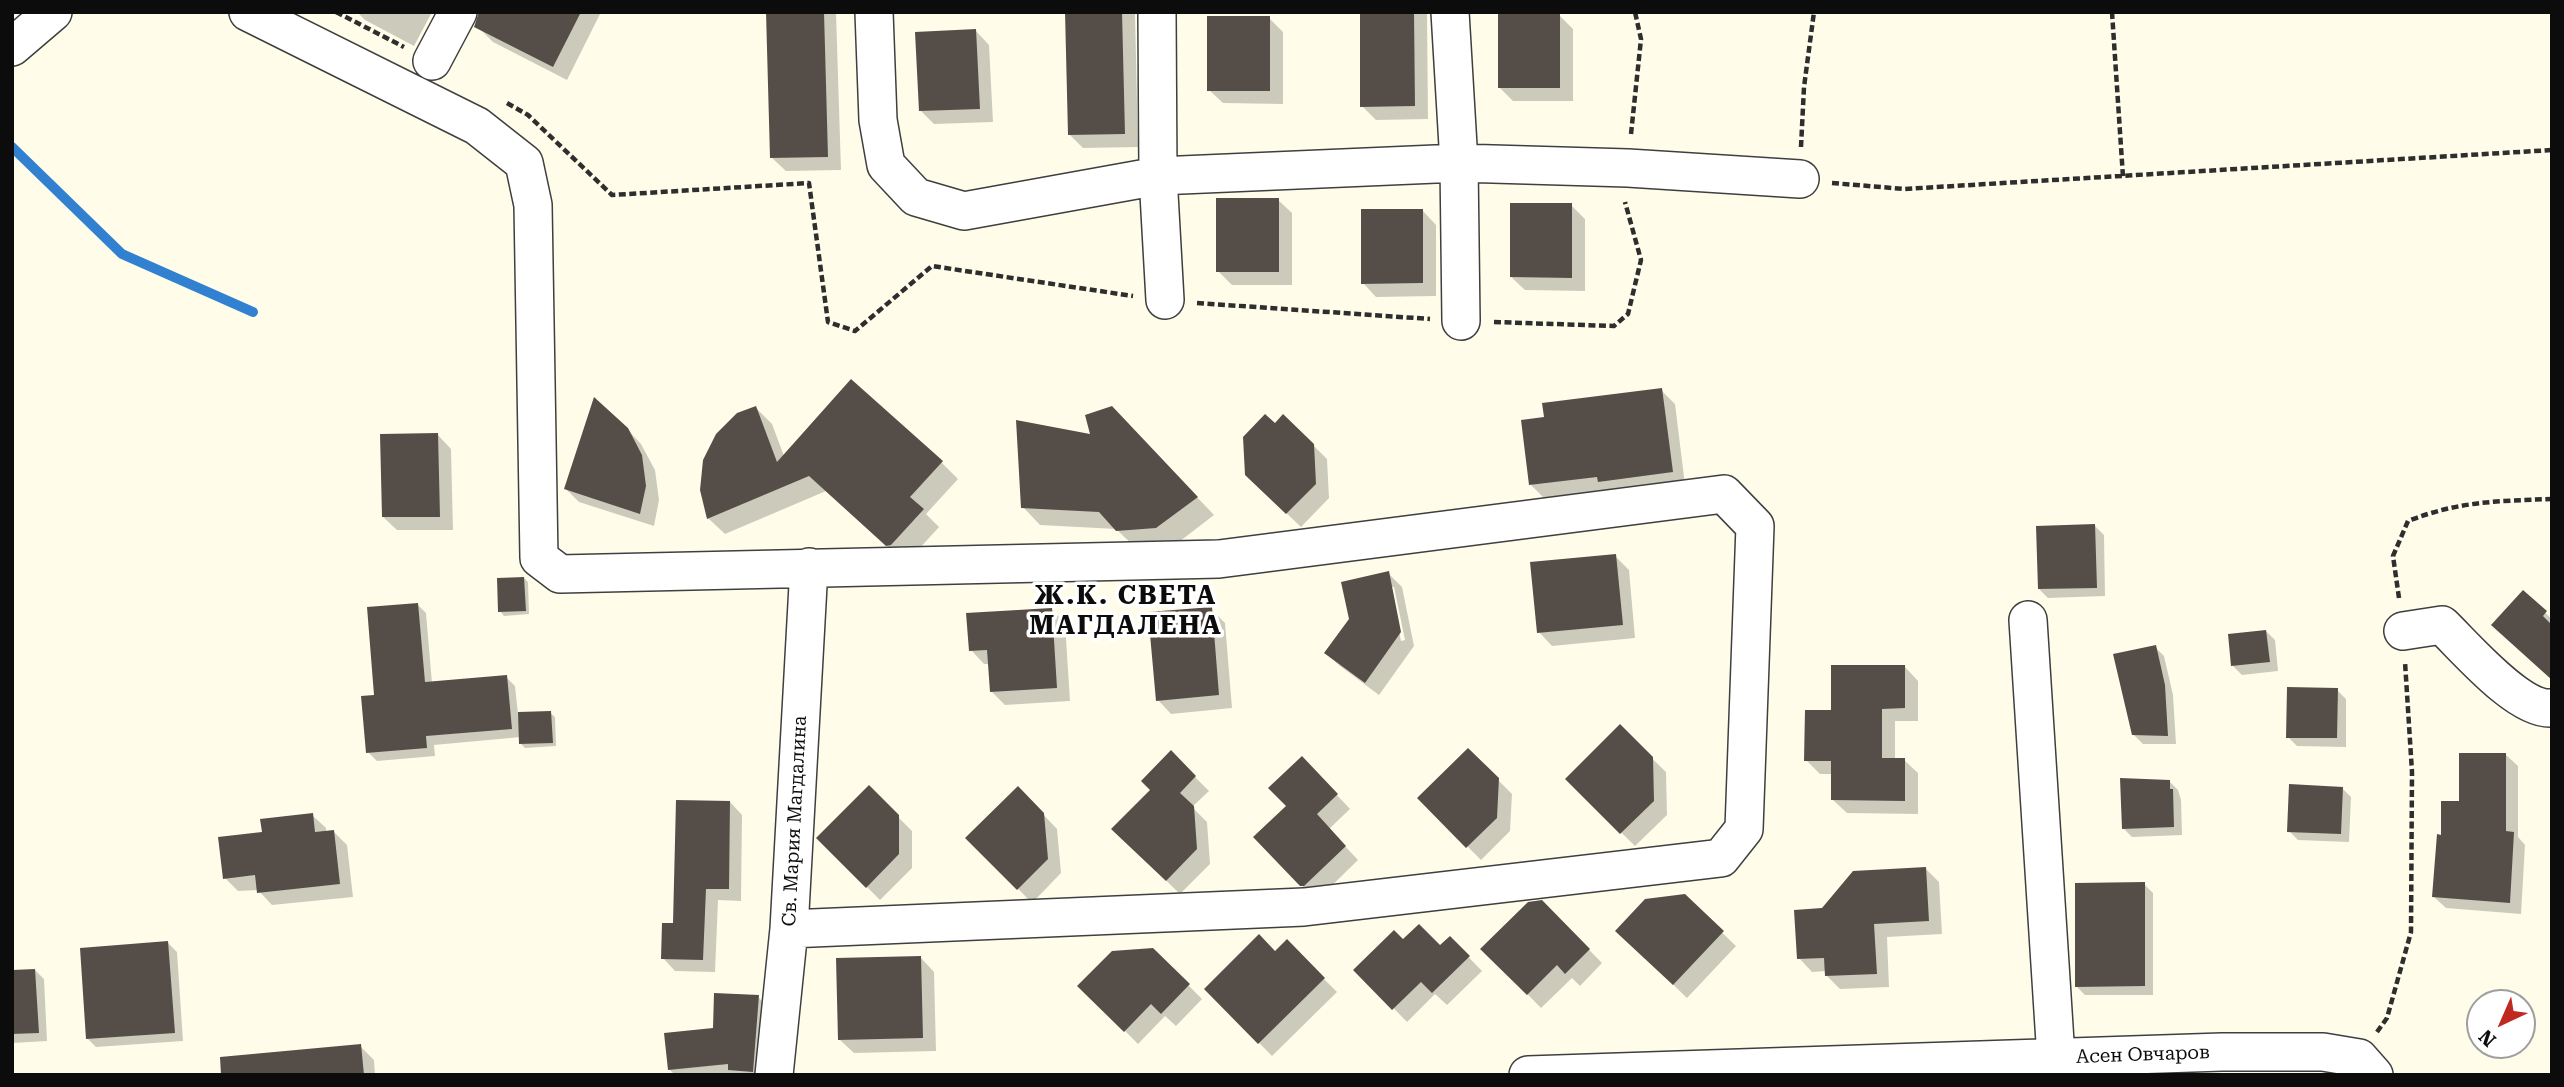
<!DOCTYPE html>
<html>
<head>
<meta charset="utf-8">
<style>
	body { margin:0 }
	#map { position:relative; width:2564px; height:1087px; overflow:hidden; background:#fffdea; font-family:"Roboto Serif",serif }
	canvas { display:block }
	.frame { position:absolute; inset:0; border:14px solid #0c0c0c; pointer-events:none }
	.north { position:absolute; left:2466px; top:989px; width:70px; height:70px; box-sizing:border-box; background:#fff; border:2px solid #9e9e9e; border-radius:50%; rotate:224deg; font-size:19px; font-weight:700; line-height:28px; text-align:center; color:#0c0c0c }
	.north::after { content:''; display:block; margin:auto; width:24px; height:32px; background:#bf2920; clip-path:polygon(50% 0,100% 100%,50% 72%,0 100%) }
</style>
</head>
<body>
<div id="map">
<canvas width="2564" height="1087"></canvas>
<div class="frame"></div>
<div class="north">N</div>
</div>
<script>
const c = document.querySelector('canvas').getContext('2d');
c.lineJoin = 'round';
function fill(path, color) { c.fillStyle = color; c.fill(path, 'evenodd'); }
function strokePath(path, color, width, dash) { c.strokeStyle = color; c.lineWidth = width; c.lineCap = dash ? 'butt' : 'round'; c.setLineDash(dash || []); c.stroke(path); }
function label(font, color, halo, rows, align = 'center') {
  c.font = font + ' "Roboto Serif",serif'; c.lineWidth = 7; c.setLineDash([]); c.textBaseline = 'middle'; c.strokeStyle = halo; c.fillStyle = color; for (const [text, x, y, turn = 0] of rows) {
    c.save(); c.translate(x, y); c.rotate((+turn || 0) * Math.PI / 180); c.textAlign = isNaN(turn) ? turn : align; if (halo) c.strokeText(text, 0, 0); c.fillText(text, 0, 0); c.restore();
  }
}
const shadow = new Path2D(`
	M357 12H432L414 46 365 20Z
	M487 12H601L567 80 493 42 479 28Z
	M768 12H836L841 170 786 171 772 158Z
	M1067 12H1135L1138 147 1083 148 1069 134Z
	M1362 12H1427L1428 119 1376 120 1362 106Z
	M1560 16 1573 29V101H1513L1499 87Z
	M1269 18 1283 32V104L1223 103 1209 90Z
	M976 31 989 45 993 122 934 124 921 111Z
	M1278 200 1292 213V285H1232L1218 271Z
	M1571 205 1585 219V291L1525 290 1511 277Z
	M1423 211 1436 225V296L1376 297 1363 283Z
	M1661 390 1675 404 1685 485 1613 495 1608 490 1544 498 1531 485Z
	M756 408 772 424 784 456 941 462 958 479 926 514 939 527 908 561H904L826 491 725 534 708 518Z
	M1129 426 1214 515 1175 545 1136 548 1116 529 1040 525 1023 507 1093 436Z
	M1275 426 1313 445 1327 459 1329 498 1301 527 1261 489Z
	M627 429 641 444 655 470 659 500 654 526 579 502 566 489Z
	M438 435 451 449 453 530H397L383 517Z
	M2095 526 2104 535 2105 596 2048 598 2039 589Z
	M1615 556 1629 570 1635 638 1552 646 1539 632Z
	M1388 573 1402 587 1414 646 1379 695 1340 666 1326 653ZM1390 587H1394L1405 640 1401 641Z
	M524 578 528 582 529 614 504 616 500 611Z
	M2523 592 2552 619 2551 626Z
	M417 604 426 613 432 683 506 677 515 686 518 714 550 713 555 717 556 746 525 748 521 744V737L434 745 435 756 377 761 368 752 376 696Z
	M1051 609 1065 623 1070 701 1005 705 992 692 990 664H984L971 650Z
	M1211 609 1225 623 1232 708 1171 714 1158 700Z
	M2266 631 2275 640 2278 671 2242 675 2233 666Z
	M2155 647 2164 656 2173 695 2176 744H2143L2134 735Z
	M1905 667 1918 681V721H1895V760H1904L1918 773V814L1847 813 1833 800V774H1820L1806 760 1832 712Z
	M2337 690 2346 699V747L2297 746 2288 737Z
	M1620 727 1666 772 1667 815 1635 846 1567 779Z
	M1468 750 1512 794 1510 831 1481 860 1419 798Z
	M1171 753 1209 791 1192 807 1207 822 1210 864 1180 894 1113 829 1152 790Z
	M2506 755 2518 766V837L2525 845 2521 914 2446 908 2434 897 2442 837 2461 803Z
	M1302 758 1350 809 1329 829 1358 860 1318 899 1301 885 1288 806Z
	M2169 781 2178 790 2181 800 2182 835 2132 837 2123 828Z
	M869 788 912 831V868L880 900 818 838Z
	M1018 788 1057 829 1061 873 1032 903 968 838Z
	M2342 788 2351 797 2349 842 2298 840 2289 831Z
	M730 802 742 815 741 901 718 900 715 972 675 971 663 958Z
	M312 815 326 828V833L334 832 347 845 353 897 272 905 258 890 238 891 225 878 264 833Z
	M1926 869 1939 882 1942 934 1887 937 1889 987 1840 989 1826 975V971L1812 972 1799 958 1823 910Z
	M2144 884 2153 893V995H2085L2076 986Z
	M1684 896 1736 946 1687 998 1631 944Z
	M1542 902 1602 963 1580 986 1572 978 1541 1008 1483 949Z
	M1450 938 1482 971 1447 1005 1435 994 1407 1022 1356 970 1403 941 1440 948Z
	M1287 942 1337 992 1272 1056 1206 989 1275 953Z
	M168 943 177 952 183 1041 96 1047 87 1038Z
	M1152 949 1202 999 1176 1026 1165 1016 1138 1044 1080 986Z
	M921 958 934 972 936 1051 854 1053 840 1040Z
	M35 970 44 979 47 1041 12 1043V971Z
	M758 997 767 1006 762 1075 733 1073 675 1075 669 1069 714 1030Z
	M360 1046 374 1060 375 1075H246Z`);
const stream = new Path2D(`
	M12 147 122 254 253 312`);
const building = new Path2D(`
	M479 12H581L553 67 474 27Z
	M766 12H824L828 157 770 158Z
	M1065 12H1122L1125 134 1068 135Z
	M1360 12H1414L1415 106 1360 107Z
	M1498 14H1560V88H1498Z
	M1207 16H1270V91H1207Z
	M976 29 980 109 919 111 915 32Z
	M1216 198H1279V272H1216Z
	M1510 203H1572V278L1510 277Z
	M1361 209H1423V283L1361 284Z
	M851 379 943 461 910 497 924 509 891 545 886 546 809 476 707 519 700 490 703 460 716 434 737 413 756 406 777 462Z
	M1662 388 1673 472 1598 482 1597 477 1529 485 1521 420 1544 417 1542 403Z
	M594 397 628 428 642 455 646 486 640 514 564 489Z
	M1112 406 1198 497 1156 528 1116 531 1099 512 1021 508 1016 420 1090 434 1085 415Z
	M1265 414 1275 423 1283 414 1314 444 1316 484 1286 514 1245 475 1243 437Z
	M438 433 440 517H382L380 434Z
	M2095 524 2097 588 2038 589 2036 526Z
	M1616 554 1623 625 1537 633 1530 562Z
	M1389 571 1401 632 1365 683 1324 653 1349 619 1341 582Z
	M524 577 526 611 498 612 497 578Z
	M2523 590 2547 611 2543 616 2552 625V680L2491 625Z
	M418 603 425 682 507 675 512 729 426 736 427 748 366 753 361 696 374 695 367 607Z
	M1212 607 1219 695 1156 701 1148 612Z
	M1052 608 1057 688 990 692 987 650 969 651 966 613Z
	M2266 630 2270 662 2231 666 2228 634Z
	M2156 645 2165 685 2168 736 2132 735 2113 654Z
	M1831 665H1905V708L1882 709V758H1905V801L1831 800V761H1804L1805 710H1831Z
	M2287 687 2338 688 2337 738H2286Z
	M551 711 553 743 519 744 518 712Z
	M1620 724 1653 757 1654 801 1620 834 1565 779Z
	M1468 748 1499 778 1497 818 1466 848 1417 798Z
	M1171 750 1196 776 1180 793 1194 806 1197 849 1166 881 1111 829 1150 790 1141 781Z
	M2459 753H2506V831L2514 832 2510 903 2432 897 2437 834 2441 835V801H2459Z
	M1302 756 1338 794 1317 814 1346 846 1304 886H1300L1253 837 1286 806 1268 788Z
	M2120 778 2170 780V789H2173L2174 827 2122 829Z
	M2289 784 2343 787 2341 834 2287 832Z
	M869 785 899 815V854L866 888 816 838Z
	M1018 786 1044 813 1048 859 1017 890 965 838Z
	M676 800 730 801 729 889H706L703 960 661 959 662 923H673Z
	M313 813 315 832 334 830 340 884 257 893 255 875 223 879 218 837 262 832 260 819Z
	M1926 867 1929 921 1874 924 1877 974 1825 976 1824 958 1797 959 1794 910 1822 908 1853 871Z
	M2145 882V986L2075 987V883Z
	M1685 894 1724 931 1673 985 1615 931 1645 899Z
	M1542 900 1590 949 1565 974 1557 965 1527 995 1480 949 1528 902Z
	M1419 924 1440 945 1450 936 1470 956 1432 993 1421 982 1392 1010 1353 970 1394 930 1403 939Z
	M1259 934 1275 951 1287 939 1325 978 1258 1044 1204 989Z
	M168 941 175 1033 86 1039 80 948Z
	M1153 948 1190 984 1161 1014 1151 1004 1124 1032 1077 986 1112 951Z
	M921 956 923 1038 838 1040 836 958Z
	M35 969 39 1033 12 1034V970Z
	M714 993 759 995 753 1072 728 1070V1064L668 1070 664 1033 713 1028Z
	M361 1044 364 1075H221L220 1057Z`);
const path = new Path2D(`
	M336 12 404 47
	M2112 12 2123 177
	M507 103 528 115 612 195 809 183 828 322 855 331 932 266 1133 296
	M1631 134 1641 39 1635 12
	M1801 147 1804 87 1814 12
	M1832 183 1904 189 2552 150
	M1197 303 1430 319
	M1494 322 1614 326 1628 314 1641 260 1625 202
	M2399 598 2393 556 2408 521C2459 501 2498 501 2552 499
	M2377 1032 2387 1018 2411 932 2412 772 2405 662`);
const minor = new Path2D(`
	M248 12 477 126 524 163 533 205 539 558 560 574 1219 559 1724 494 1755 526 1744 829 1721 858 1304 907 789 929
	M874 12 878 120 886 165 916 197 964 211 1158 176 1459 163 1628 168 1800 179
	M1157 12 1158 176 1165 300
	M1450 12 1459 163 1461 321
	M12 47 53 12
	M432 61 458 12
	M2028 620 2056 1058
	M2403 631 2442 625C2466 648 2519 711 2552 708
	M774 1075 789 929 809 567
	M1528 1075 2222 1052H2323L2359 1058 2374 1075`);
const streetNames = [
	["Св. Мария Магдалина",795,821,-87],
	["Асен Овчаров",2143,1055,-2]
];
const districtNames = [
	["Ж.К. СВЕТА",1126,596],
	["МАГДАЛЕНА",1126,626]
];
fill(shadow, '#0003');
strokePath(stream, '#3281d1', 10);
fill(building, '#554e48');
strokePath(minor, '#3f3f3f', 40);
strokePath(path, '#2e2e2e', 4.5, [7, 3.5]);
strokePath(minor, '#fff', 37);
label('19px', '#0c0c0c', '#fff', streetNames);
c.letterSpacing = '2px';
label('bold 26px', '#0c0c0c', '#fff', districtNames);
c.letterSpacing = '0px';
</script>
</body>
</html>
